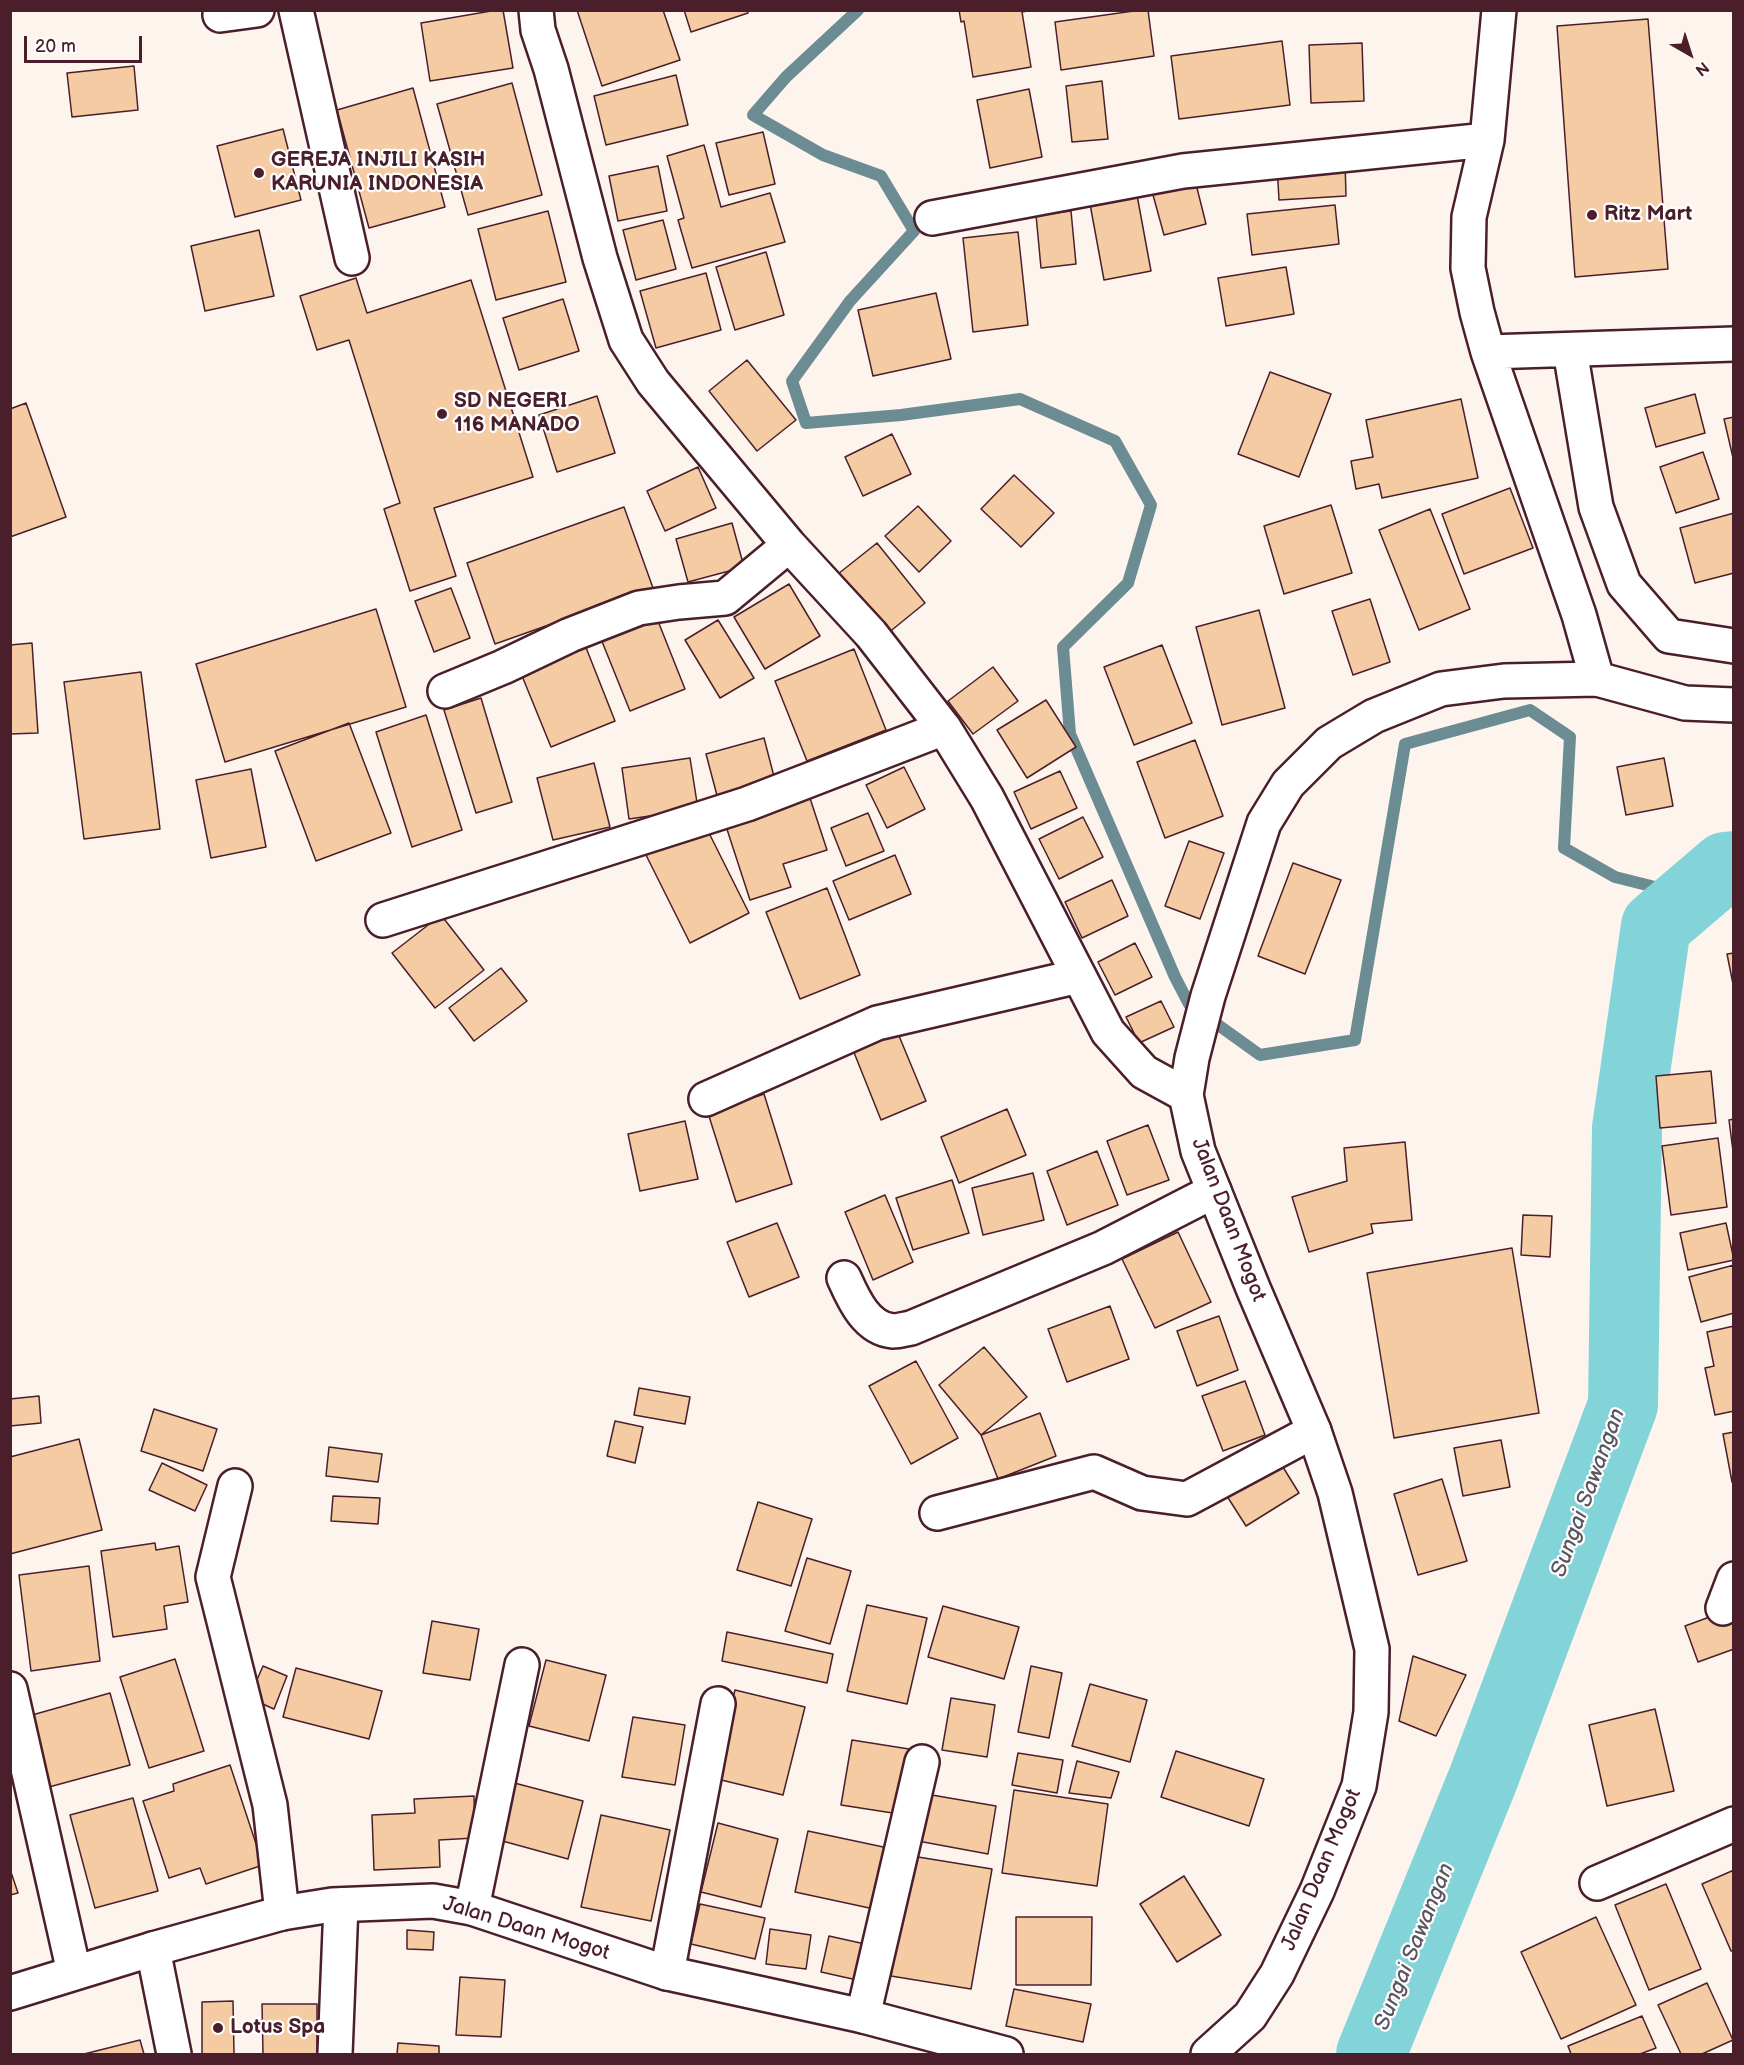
<!DOCTYPE html>
<html>
<head>
<meta charset="utf-8">
<style>
	body { margin:0 }
	#map { position:relative; width:1744px; height:2065px; overflow:hidden; background:#fdf5ed; font-family:"Balsamiq Sans",sans-serif }
	canvas { display:block }
	.frame { position:absolute; inset:0; border:12px solid #4a1f2b; pointer-events:none }
	.north { position:absolute; left:1660px; top:24px; width:60px; height:60px; -webkit-text-stroke:4px #fff; paint-order:stroke; rotate:141deg; font-size:16px; font-weight:700; line-height:24px; text-align:center; color:#4a1f2b }
	.north::after { content:''; display:block; margin:auto; width:21px; height:27px; background:#4a1f2b; clip-path:polygon(50% 0,100% 100%,50% 72%,0 100%) }
	.scale { position:absolute; left:24px; top:36px; width:118px; height:27px; box-sizing:border-box; border:3px solid #4a1f2b; border-top:0; padding-left:8px; font-size:18px; line-height:21px; white-space:nowrap; color:#4a1f2b; -webkit-text-stroke:4px #fff; paint-order:stroke }
</style>
</head>
<body>
<div id="map">
<canvas width="1744" height="2065"></canvas>
<div class="frame"></div>
<div class="north">N</div>
<div class="scale">20 m</div>
</div>
<script>
const c = document.querySelector('canvas').getContext('2d');
c.lineJoin = 'round';
function strokePath(path, color, width, dash) { c.strokeStyle = color; c.lineWidth = width; c.lineCap = dash ? 'butt' : 'round'; c.setLineDash(dash || []); c.stroke(path); }
function fill(path, color) { c.fillStyle = color; c.fill(path, 'evenodd'); }
function label(font, color, halo, rows, align = 'center') {
  c.font = font + ' "Balsamiq Sans",sans-serif'; c.lineWidth = 4.5; c.setLineDash([]); c.textBaseline = 'middle'; c.strokeStyle = halo; c.fillStyle = color; for (const [text, x, y, turn = 0] of rows) {
    c.save(); c.translate(x, y); c.rotate((+turn || 0) * Math.PI / 180); c.textAlign = isNaN(turn) ? turn : align; if (halo) c.strokeText(text, 0, 0); c.fillText(text, 0, 0); c.restore();
  }
}
const stream = new Path2D(`
	M858 10 786 77 753 115 823 155 881 176 914 231 850 301 792 381 806 423 901 415 1020 399 1115 441 1151 505 1128 583 1063 647 1070 734 1175 977 1189 1004 1260 1055 1355 1040 1405 744 1530 710 1570 737 1564 848 1615 877 1691 896`);
const river = new Path2D(`
	M1371 2054 1483 1779 1623 1405 1627 1128 1656 926 1725 867 1734 866`);
const building = new Path2D(`
	M497 10H503L513 68 430 81 421 23Z
	M577 10H663L680 60 602 86Z
	M684 10H747L748 13 691 32Z
	M959 10H1033L1022 12 1031 67 973 77 964 21 961 22Z
	M1141 10H1148L1154 56 1061 70 1055 22Z
	M1648 19 1668 269 1575 277 1557 26Z
	M1282 41 1290 105 1179 119 1171 56Z
	M1362 43 1364 101 1311 103 1309 45Z
	M134 66 138 110 72 117 67 73Z
	M676 75 688 125 606 145 594 96Z
	M1102 81 1108 139 1072 142 1066 86Z
	M512 83 542 195 468 215 437 104Z
	M413 88 445 207 369 228 337 110Z
	M1029 89 1042 157 990 168 977 100Z
	M283 129 301 200 235 217 217 146Z
	M763 132 775 184 729 195 716 143Z
	M704 145 721 207 770 193 785 242 692 268 678 220 684 218 667 156Z
	M1345 161 1346 196 1279 200 1277 165Z
	M658 166 667 211 618 221 609 176Z
	M1193 172 1206 224 1164 235 1150 184Z
	M1137 195 1151 271 1104 280 1090 204Z
	M1335 205 1339 244 1252 255 1247 214Z
	M548 211 566 282 496 300 478 229Z
	M1071 211 1076 264 1041 268 1036 215Z
	M663 220 676 269 636 280 623 230Z
	M259 230 274 296 205 311 191 246Z
	M1018 232 1028 325 973 332 963 238Z
	M766 252 784 315 735 330 716 267Z
	M1286 267 1294 314 1226 326 1218 278Z
	M706 273 721 330 656 348 640 291Z
	M356 278 367 313 471 280 533 477 434 508 456 576 410 591 384 509 400 503 349 340 317 350 300 296Z
	M936 293 951 359 873 376 858 310Z
	M563 299 579 351 519 370 503 318Z
	M747 360 796 420 757 451 709 391Z
	M1270 372 1331 394 1299 477 1238 454Z
	M1695 394 1705 433 1656 447 1645 408Z
	M597 396 615 453 557 472 539 415Z
	M1461 399 1478 478 1382 498 1379 484 1356 489 1351 461 1373 457 1366 420Z
	M26 403 66 517 10 537V409Z
	M1734 417V462L1724 419Z
	M892 434 911 474 863 496 845 457Z
	M1703 452 1719 499 1676 513 1660 467Z
	M698 467 716 508 665 531 647 491Z
	M1014 475 1054 513 1021 547 981 509Z
	M1510 488 1533 548 1464 574 1442 514Z
	M1331 505 1352 573 1284 594 1264 526Z
	M918 506 951 541 919 572 885 536Z
	M624 507 653 588 495 644 467 563Z
	M1430 509 1470 609 1419 630 1379 530Z
	M1734 513V573L1695 583 1680 528Z
	M732 523 744 567 688 582 676 539Z
	M877 543 925 603 887 634 838 574Z
	M789 584 820 636 765 669 734 617Z
	M451 588 470 638 434 652 415 601Z
	M1370 599 1390 662 1353 675 1332 611Z
	M376 609 406 707 225 762 196 664Z
	M1259 610 1285 708 1222 725 1196 627Z
	M656 616 685 689 630 711 601 639Z
	M718 620 754 678 720 698 685 640Z
	M32 643 38 733 10 734V645Z
	M585 645 615 721 551 747 520 671Z
	M1162 645 1192 723 1134 745 1104 667Z
	M854 649 886 730 807 761 775 681Z
	M993 667 1018 701 973 734 948 701Z
	M141 672 160 829 84 839 64 682Z
	M481 698 512 802 476 813 444 710Z
	M1046 700 1076 747 1027 778 997 730Z
	M426 715 462 830 412 847 376 732Z
	M349 723 391 833 316 861 275 751Z
	M764 738 777 788 719 803 706 754Z
	M1195 740 1223 816 1165 838 1137 762Z
	M690 758 698 809 629 819 622 768Z
	M1664 758 1673 806 1626 815 1617 767Z
	M594 763 610 827 553 840 537 778Z
	M904 767 925 809 887 828 866 785Z
	M251 769 266 847 211 858 196 780Z
	M1060 771 1077 808 1031 829 1014 792Z
	M807 789 827 850 783 864 791 887 750 900 723 817Z
	M868 813 884 851 846 866 831 828Z
	M1083 817 1103 857 1059 879 1039 839Z
	M705 825 749 913 690 943 646 855Z
	M1189 841 1224 853 1200 919 1165 906Z
	M895 855 911 894 849 920 833 881Z
	M1293 863 1341 880 1305 974 1258 956Z
	M1112 880 1128 916 1082 938 1065 902Z
	M827 888 860 975 800 999 766 912Z
	M441 915 484 970 435 1008 392 953Z
	M1135 943 1152 977 1115 995 1098 962Z
	M1734 953V989L1727 954Z
	M501 968 527 1001 474 1041 449 1008Z
	M1161 1001 1174 1027 1139 1043 1126 1017Z
	M897 1031 926 1101 881 1120 853 1050Z
	M1711 1071 1716 1123 1660 1128 1656 1076Z
	M764 1094 792 1184 736 1202 708 1113Z
	M1007 1109 1026 1155 959 1183 941 1137Z
	M1734 1119V1159L1729 1120Z
	M685 1121 698 1179 640 1191 628 1134Z
	M1148 1125 1169 1180 1127 1195 1107 1141Z
	M1718 1138 1727 1207 1671 1215 1662 1146Z
	M1405 1142 1412 1220 1371 1224 1373 1233 1309 1252 1292 1197 1347 1181 1344 1148Z
	M1097 1151 1118 1205 1067 1225 1047 1171Z
	M1033 1173 1044 1220 983 1235 972 1188Z
	M952 1180 969 1233 913 1250 896 1198Z
	M885 1195 913 1262 873 1280 845 1212Z
	M1523 1215 1552 1216 1550 1257 1521 1255Z
	M777 1223 799 1277 749 1297 727 1242Z
	M1726 1223 1734 1260 1688 1270 1680 1233Z
	M1178 1232 1211 1302 1155 1328 1122 1259Z
	M1512 1248 1539 1413 1394 1438 1367 1273Z
	M1734 1265V1313L1701 1322 1689 1277Z
	M1110 1306 1129 1359 1067 1382 1048 1329Z
	M1219 1316 1238 1370 1197 1386 1177 1331Z
	M1734 1326V1411L1715 1415 1705 1368 1714 1366 1707 1332Z
	M984 1347 1027 1397 981 1435 939 1385Z
	M916 1361 958 1438 911 1464 869 1386Z
	M1245 1381 1265 1435 1223 1451 1202 1396Z
	M639 1388 690 1397 685 1424 634 1415Z
	M39 1396 41 1423 10 1426V1399Z
	M154 1409 217 1429 203 1471 141 1451Z
	M1040 1413 1056 1456 998 1479 981 1435Z
	M615 1421 643 1427 635 1463 607 1456Z
	M1734 1432V1482H1732L1723 1434Z
	M79 1439 102 1530 10 1554V1457Z
	M1501 1440 1510 1487 1463 1496 1454 1448Z
	M329 1447 382 1454 378 1482 326 1476Z
	M1278 1459 1299 1493 1246 1526 1225 1493Z
	M162 1463 207 1485 195 1511 149 1490Z
	M1442 1479 1467 1561 1418 1575 1394 1494Z
	M333 1496 380 1498 378 1524 331 1521Z
	M758 1502 812 1519 791 1586 737 1570Z
	M155 1543 156 1550 179 1546 188 1602 164 1606 167 1629 113 1637 101 1551Z
	M807 1558 851 1571 830 1644 785 1631Z
	M89 1566 100 1661 31 1671 19 1575Z
	M867 1605 927 1618 907 1704 847 1691Z
	M943 1606 1019 1627 1004 1679 928 1657Z
	M1734 1608V1649L1698 1662 1685 1626Z
	M432 1621 479 1629 470 1680 423 1673Z
	M727 1632 833 1654 827 1683 722 1661Z
	M1413 1656 1466 1675 1436 1736 1399 1721Z
	M175 1659 204 1751 149 1768 120 1677Z
	M546 1660 606 1675 589 1741 529 1726Z
	M263 1666 287 1676 274 1709 249 1698Z
	M1031 1666 1062 1673 1049 1738 1018 1732Z
	M296 1668 382 1691 369 1739 283 1717Z
	M1090 1684 1147 1700 1130 1762 1072 1746Z
	M735 1690 805 1707 783 1795 713 1778Z
	M110 1693 130 1765 38 1790 18 1719Z
	M951 1698 995 1705 987 1757 942 1750Z
	M1655 1709 1674 1791 1607 1806 1589 1725Z
	M633 1717 685 1725 675 1785 622 1777Z
	M852 1740 909 1749 899 1814 841 1805Z
	M1176 1751 1264 1779 1249 1826 1161 1797Z
	M1018 1753 1063 1760 1057 1793 1012 1785Z
	M1077 1761 1119 1772 1111 1798 1069 1793Z
	M230 1765 263 1865 206 1884 200 1868 169 1878 143 1801 174 1791 173 1784Z
	M503 1780 583 1801 568 1859 488 1837Z
	M1014 1790 1108 1804 1097 1886 1002 1873Z
	M926 1794 996 1806 988 1854 918 1841Z
	M474 1796 475 1838 439 1840 440 1867 374 1870 372 1815 415 1813 414 1799Z
	M133 1798 158 1891 95 1908 70 1815Z
	M601 1815 670 1830 651 1921 581 1907Z
	M718 1823 778 1839 761 1907 701 1892Z
	M808 1831 888 1848 874 1909 795 1892Z
	M912 1856 992 1869 971 1989 891 1976Z
	M10 1869 18 1893 10 1895Z
	M1734 1870V1950L1731 1951 1702 1884Z
	M1184 1876 1221 1935 1177 1962 1140 1904Z
	M1666 1884 1701 1969 1649 1990 1615 1905Z
	M700 1904 765 1918 755 1959 691 1944Z
	M1016 1917H1092L1091 1985H1016Z
	M1596 1917 1636 2005 1561 2039 1521 1952Z
	M770 1929 811 1935 806 1969 766 1964Z
	M407 1930 434 1932 433 1950 407 1949Z
	M829 1936 865 1944 857 1980 821 1972Z
	M460 1977 505 1980 501 2037 456 2035Z
	M1707 1983 1733 2040 1702 2054H1681L1658 2005Z
	M1014 1989 1091 2004 1083 2042 1006 2026Z
	M233 2001 234 2054H202V2002Z
	M262 2004H317V2054H263Z
	M1642 2016 1656 2048 1640 2054H1571L1568 2046Z
	M140 2040 144 2054H84Z
	M398 2043 439 2046V2054H397Z`);
const minor = new Path2D(`
	M296 10 352 258
	M536 10 538 30 551 69 600 258 626 340 653 382 789 545 871 634 944 728 987 798 1108 1032 1144 1072 1186 1095
	M1499 10 1487 140 1469 217 1468 268 1477 312 1488 352 1579 615 1597 679
	M220 15 257 10
	M932 218 1183 171 1487 140
	M1570 350 1596 507 1624 584 1669 636 1734 646
	M1488 352 1734 344
	M445 691 503 667 570 635 639 608 679 602 725 598 789 545
	M383 920 747 804 944 728
	M706 1099 877 1023 1079 976
	M844 1278C853 1298 866 1329 893 1331 899 1331 905 1329 911 1328L1103 1248 1214 1191
	M235 1486 213 1577 270 1805 282 1913
	M937 1513 1094 1472 1142 1493 1187 1499 1314 1431
	M1723 1608 1734 1579
	M10 1689 74 1972
	M1597 1883 1734 1824
	M472 1908 522 1665
	M153 1949 174 2054
	M667 1973 718 1704
	M863 2016 922 1762
	M335 2054 341 1905`);
const major = new Path2D(`
	M10 1993 153 1949 282 1913 332 1905 433 1901 472 1908 667 1973 863 2016 1006 2054
	M1208 2054 1250 2016 1277 1974 1317 1891 1359 1786 1371 1712 1372 1649 1335 1493 1314 1431 1253 1288 1198 1151 1186 1095 1192 1058 1208 996 1264 823 1288 784 1329 743 1374 716 1441 689 1504 681 1597 679 1685 703 1734 705`);
const markers = [
	[259,173,6,"#4a1f2b"],
	[1592,215,6,"#4a1f2b"],
	[442,414,6,"#4a1f2b"],
	[218,2028,6,"#4a1f2b"]
];
const poiNames = [
	["GEREJA INJILI KASIH",271,161],
	["KARUNIA INDONESIA",271,185],
	["Ritz Mart",1604,215],
	["SD NEGERI",454,402],
	["116 MANADO",454,426],
	["Lotus Spa",230,2028]
];
const streetNames = [
	["Jalan Daan Mogot",1228,1220,69],
	["Jalan Daan Mogot",1322,1870,-67],
	["Jalan Daan Mogot",526,1929,17]
];
const waterNames = [
	["Sungai Sawangan",1589,1493,-70],
	["Sungai Sawangan",1415,1947,-68]
];
strokePath(stream, '#6c8c93', 12);
strokePath(river, '#83d4d9', 70);
fill(building, '#f4cba3');
strokePath(building, '#4a1f2b', 1.5);
strokePath(minor, '#4a1f2b', 38);
strokePath(major, '#4a1f2b', 38);
strokePath(minor, '#fff', 33);
strokePath(major, '#fff', 33);
for (const [x, y, r, color] of markers) { const dot = new Path2D(); dot.arc(x, y, r, 0, 2 * Math.PI); c.fillStyle = color; c.fill(dot); strokePath(dot, '#fff', 2); }
label('bold 21px', '#4a1f2b', '#fff', poiNames, 'left');
label('21px', '#4a1f2b', '#fff', streetNames);
label('italic 22px', '#5b555f', '#fff', waterNames);
</script>
</body>
</html>
